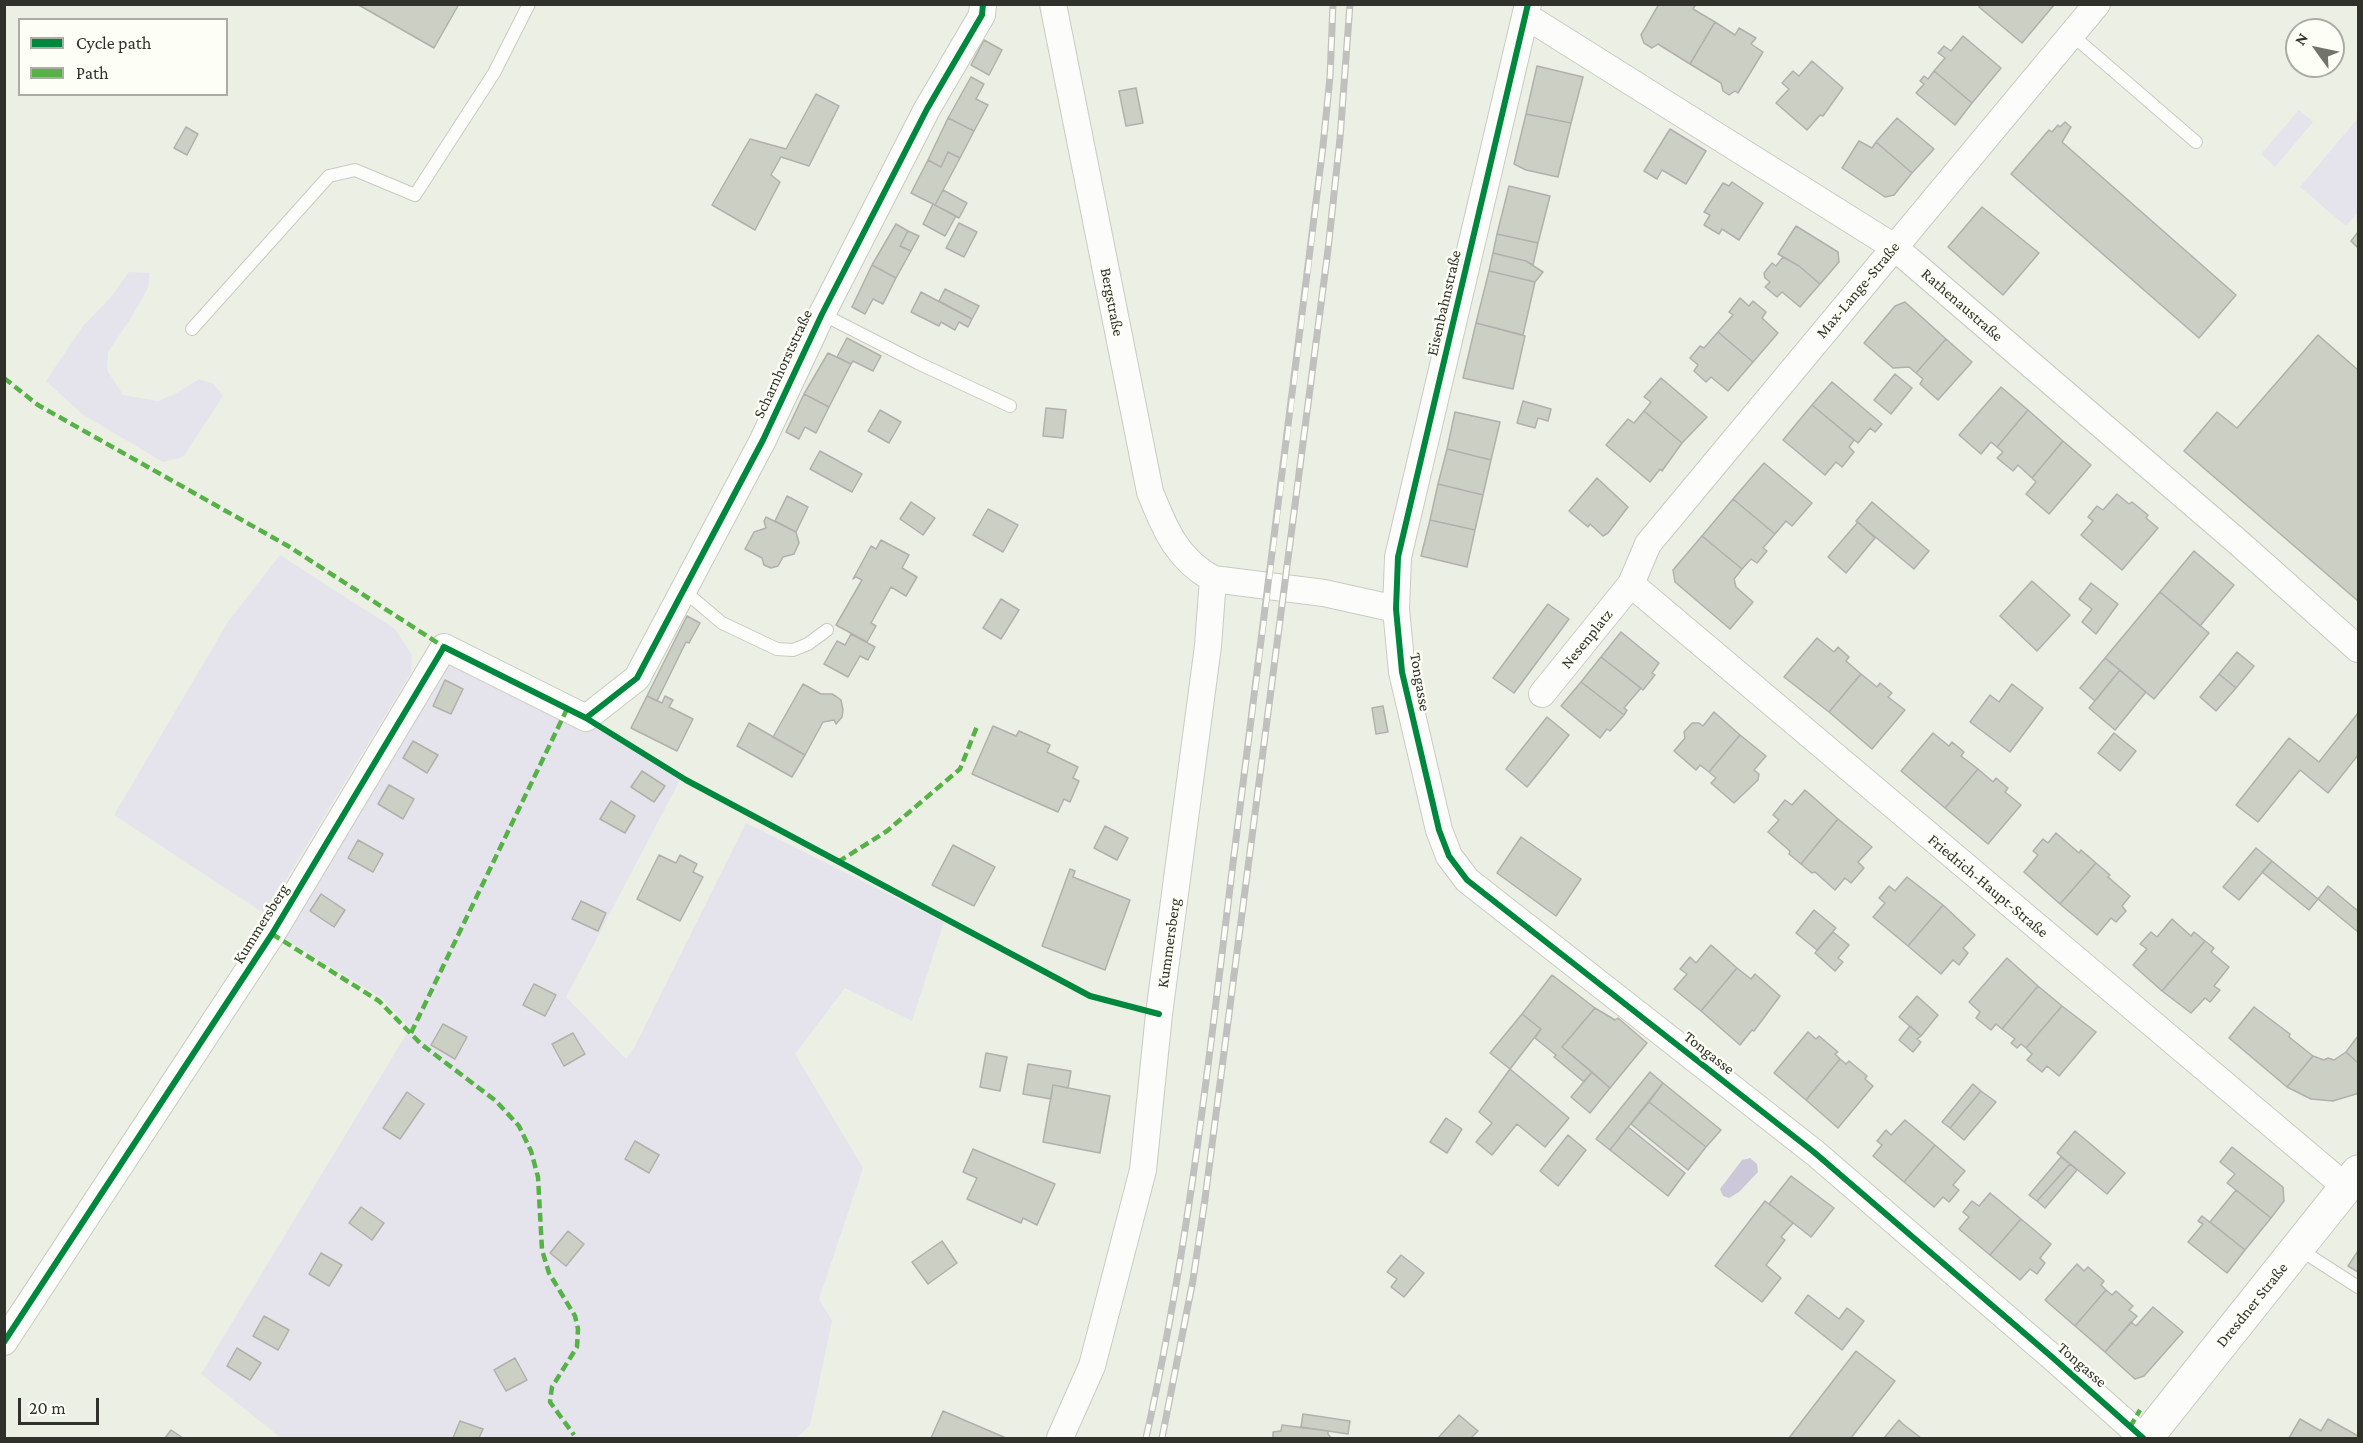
<!DOCTYPE html>
<html>
<head>
<meta charset="utf-8">
<style>
	body { margin:0 }
	#map { position:relative; width:2363px; height:1443px; overflow:hidden; background:#ecefe4; font-family:"Crimson Pro",serif }
	canvas { display:block }
	.frame { position:absolute; inset:0; border:6px solid #30312a; pointer-events:none }
	.legend { position:absolute; left:18px; top:18px; width:210px; height:78px; box-sizing:border-box; background:#fdfff7; border:2px solid #abada5; margin:0; padding:8px 10px; list-style:none; font-size:18px; color:#30312a }
	.legend li { display:flex; align-items:center; gap:12px; height:30px }
	.legend b { width:30px; border:2px solid #abada5 }
	.north { position:absolute; left:2285px; top:18px; width:60px; height:60px; box-sizing:border-box; background:#fdfff7; border:2px solid #abada5; border-radius:50%; rotate:303deg; font-size:16px; font-weight:700; line-height:24px; text-align:center; color:#30312a }
	.north::after { content:''; display:block; margin:auto; width:21px; height:27px; background:#72746b; clip-path:polygon(50% 0,100% 100%,50% 72%,0 100%) }
	.scale { position:absolute; left:18px; top:1398px; width:81px; height:27px; box-sizing:border-box; border:3px solid #30312a; border-top:0; padding-left:8px; font-size:18px; line-height:21px; white-space:nowrap; color:#30312a; -webkit-text-stroke:4px #fdfff7; paint-order:stroke }
</style>
</head>
<body>
<div id="map">
<canvas width="2363" height="1443"></canvas>
<div class="frame"></div>
<ul class="legend">
<li><b style="height:8px;background:#00873e"></b>Cycle path</li>
<li><b style="height:8px;background:#56b246"></b>Path</li>
</ul>
<div class="north">N</div>
<div class="scale">20 m</div>
</div>
<script>
const c = document.querySelector('canvas').getContext('2d');
c.lineJoin = 'round';
function fill(path, color) { c.fillStyle = color; c.fill(path, 'evenodd'); }
function strokePath(path, color, width, dash) { c.strokeStyle = color; c.lineWidth = width; c.lineCap = dash ? 'butt' : 'round'; c.setLineDash(dash || []); c.stroke(path); }
function label(font, color, halo, rows, align = 'center') {
  c.font = font + ' "Crimson Pro",serif'; c.lineWidth = 5; c.setLineDash([]); c.textBaseline = 'middle'; c.strokeStyle = halo; c.fillStyle = color; for (const [text, x, y, turn = 0] of rows) {
    c.save(); c.translate(x, y); c.rotate((+turn || 0) * Math.PI / 180); c.textAlign = isNaN(turn) ? turn : align; if (halo) c.strokeText(text, 0, 0); c.fillText(text, 0, 0); c.restore();
  }
}
const green = new Path2D(`
	M2299 110 2313 122 2275 167 2261 154Z
	M2358 118V212L2346 226 2300 187Z
	M129 272 150 273 148 288 131 318 108 352 107 370 123 395 158 401 175 394 199 379 214 384 223 396 183 457 163 462 82 414 46 381 83 326 110 298Z
	M280 555 395 629 412 655 411 673 265 914 114 815 228 622Z
	M445 653 592 725 680 780 566 997 626 1059 635 1046 746 823 944 922 912 1021 845 988 795 1054 863 1168 819 1299 832 1321 810 1425 797 1438H281L201 1374 410 1028 382 998 277 934Z`);
const water = new Path2D(`
	M1750 1158 1757 1164 1758 1172 1739 1192 1729 1198 1723 1196 1720 1189 1742 1160Z`);
const building = new Path2D(`
	M357 4H459L434 48Z
	M1659 4H1696L1693 9 1715 22 1690 64 1658 44 1652 48 1644 43 1641 35Z
	M1981 4H2053L2054 5 2022 43 1979 7Z
	M1715 22 1735 35 1739 28 1756 38 1751 44 1763 52 1738 93 1735 91 1729 95 1723 91 1721 83 1690 64Z
	M1963 36 2001 68 1972 103 1934 71 1945 58 1938 53 1944 46 1951 51Z
	M984 40 1002 50 989 75 971 65Z
	M1812 61 1843 88 1823 116 1820 115 1807 130 1776 103 1789 89 1782 83 1793 71 1799 76Z
	M1537 66 1583 77 1571 123 1526 114Z
	M1934 71 1972 103 1955 125 1916 93 1924 84 1920 81 1924 76 1928 79Z
	M971 77 984 84 976 99 988 105 974 131 948 118Z
	M1136 88 1143 123 1126 126 1119 91Z
	M816 94 839 106 809 166 781 157 771 175 780 182 755 230 712 205 750 139 786 149Z
	M1526 114 1571 123 1558 177 1526 170 1514 164Z
	M948 118 974 131 960 158 948 152 941 167 928 160Z
	M1897 118 1934 149 1912 173 1876 142Z
	M2065 122 2071 127 2062 142 2236 295 2199 338 2011 174 2049 130 2052 132 2058 125 2060 127Z
	M186 127 198 134 187 155 174 148Z
	M1670 129 1706 151 1686 184 1662 170 1657 179 1644 171Z
	M1859 141 1872 148 1876 142 1912 173 1894 195 1885 197 1842 168Z
	M948 152 960 158 935 205 911 193 928 160 941 167Z
	M1732 182 1763 203 1739 240 1722 229 1719 234 1704 225 1710 215 1704 212 1723 183 1729 186Z
	M1509 186 1550 196 1538 243 1497 234Z
	M943 190 967 203 959 218 935 205Z
	M933 204 956 216 945 236 923 224Z
	M1982 207 2039 253 2003 295 1948 247Z
	M959 223 977 232 964 257 946 248Z
	M896 224 908 231 900 246 911 251 896 278 872 265Z
	M1796 226 1838 252 1839 262 1820 284 1799 266 1778 254Z
	M908 231 919 236 911 251 900 246Z
	M2358 232V248L2351 241Z
	M1497 234 1538 243 1533 265 1526 261 1493 253Z
	M1493 253 1526 261 1543 272 1535 282 1489 271Z
	M1783 257 1799 266 1820 284 1800 307 1782 292 1777 297 1765 287 1770 282 1765 278 1764 273 1772 263 1776 266Z
	M872 265 896 278 883 304 873 299 865 314 852 307Z
	M1489 271 1535 282 1523 335 1476 323Z
	M945 289 979 306 972 319 939 301Z
	M921 292 972 319 968 327 959 322 955 330 941 322 939 326 911 312Z
	M1740 298 1749 306 1753 301 1766 312 1762 318 1778 333 1753 362 1718 332 1733 315 1729 312Z
	M1905 302 1946 339 1916 373 1909 367 1893 368 1864 343 1895 306Z
	M1476 323 1525 336 1513 389 1463 378Z
	M1718 332 1753 362 1728 391 1711 377 1706 382 1694 371 1698 365 1690 358 1700 346 1704 348Z
	M2318 335 2358 370V601L2184 451 2217 412 2237 428Z
	M847 338 881 356 873 371 853 361 851 364 837 357Z
	M1946 339 1972 362 1938 400 1920 384 1923 379 1916 373Z
	M828 353 851 364 829 407 804 394Z
	M1895 374 1912 388 1891 414 1874 400Z
	M1661 378 1707 417 1682 443 1644 411 1651 402 1644 397Z
	M1832 382 1882 424 1875 432 1870 428 1858 443 1812 405Z
	M2001 387 2028 410 1997 447 1991 442 1981 454 1959 435Z
	M804 394 829 407 816 433 805 427 799 439 786 432Z
	M1523 401 1551 409 1548 421 1538 418 1535 428 1517 423Z
	M1812 405 1854 440 1849 447 1854 452 1842 467 1836 462 1825 475 1783 440Z
	M1046 408 1066 410 1063 438 1043 436Z
	M880 410 901 422 889 443 868 431Z
	M2028 410 2063 441 2032 478 2018 465 2013 471 1997 458 2003 452 1997 447Z
	M1644 411 1682 443 1662 471 1660 469 1650 482 1606 445 1628 419 1634 423Z
	M1455 412 1500 422 1491 460 1447 449Z
	M2063 441 2091 465 2049 514 2026 494 2036 482 2032 478Z
	M1447 449 1491 460 1483 495 1438 484Z
	M820 451 862 474 852 492 810 469Z
	M1764 463 1812 503 1792 526 1786 521 1775 534 1733 499Z
	M1597 478 1628 507 1608 533 1603 536 1590 524 1588 527 1569 511Z
	M1438 484 1483 495 1475 530 1430 520Z
	M2117 494 2129 504 2132 502 2148 515 2146 518 2158 528 2122 570 2081 535 2093 521 2088 517 2097 506 2103 510Z
	M787 496 808 507 796 532 775 521Z
	M1733 499 1775 534 1763 548 1767 551 1757 563 1751 559 1742 569 1702 536Z
	M911 502 935 518 923 535 900 519Z
	M1872 502 1929 551 1914 569 1856 521Z
	M988 509 1018 525 1003 552 973 535Z
	M766 517 796 532 799 543 794 554 783 557 778 566 771 568 764 565 762 558 745 549 754 532 766 528 764 521Z
	M1430 520 1475 530 1467 567 1421 556Z
	M1858 522 1875 538 1846 573 1828 557Z
	M1702 536 1742 569 1734 579 1736 587 1753 602 1730 629 1675 582 1673 570Z
	M881 540 909 555 902 568 917 577 906 596 891 587 871 623 876 626 867 642 836 625 862 580 856 577 853 579 871 546 876 549Z
	M2194 551 2234 585 2200 626 2160 592Z
	M2032 581 2070 615 2037 651 2000 616Z
	M2091 583 2118 604 2096 634 2082 622 2092 609 2079 599Z
	M2160 592 2209 633 2154 699 2105 658Z
	M1001 599 1019 610 1001 639 983 628Z
	M1548 604 1569 619 1514 693 1493 678Z
	M687 616 700 623 689 643 686 642 657 701 647 696Z
	M1621 632 1659 663 1652 673 1655 675 1643 690 1601 657Z
	M851 634 875 647 868 660 860 656 848 677 824 664 837 641 845 645Z
	M1817 638 1834 652 1838 647 1849 657 1846 661 1861 674 1829 712 1784 677Z
	M2237 652 2254 666 2236 688 2219 674Z
	M1601 657 1641 688 1624 708 1627 710 1624 715 1581 682Z
	M2105 658 2120 670 2095 701 2080 688Z
	M2120 670 2146 692 2115 730 2089 708Z
	M1861 674 1877 687 1880 683 1892 693 1888 697 1905 710 1872 749 1829 712Z
	M2219 674 2236 688 2216 711 2200 697Z
	M445 680 463 689 451 714 433 706Z
	M1581 682 1624 715 1610 731 1607 729 1600 738 1561 706Z
	M803 684 821 694H832L837 697 841 700 843 710 842 717 836 724 834 720 823 722 805 755 773 737Z
	M2012 684 2043 708 2010 752 1970 722 1990 695 1999 702Z
	M647 696 662 703 665 696 673 700 669 707 693 719 677 751 631 728Z
	M1383 706 1388 732 1376 734 1372 708Z
	M1714 712 1740 735 1709 772 1700 765 1696 770 1674 751 1685 738 1684 732 1692 723H1699L1703 726Z
	M2358 713V755L2328 793 2300 770 2258 822 2236 805 2289 738 2319 762Z
	M1547 717 1569 735 1527 787 1506 769Z
	M749 723 805 755 792 777 737 746Z
	M993 726 1016 736 1019 731 1050 745 1047 752 1078 767 1073 778 1079 781 1070 802 1064 799 1058 812 972 774Z
	M1933 733 1949 746 1952 742 1964 752 1961 756 1978 769 1945 808 1901 771Z
	M2114 733 2136 751 2120 771 2098 753Z
	M1740 735 1766 756 1754 770 1759 774 1758 780 1734 803 1711 783 1716 778 1709 772Z
	M413 741 438 755 427 773 403 758Z
	M1978 769 1993 782 1996 778 2008 788 2005 792 2021 805 1988 844 1945 808Z
	M642 771 665 786 654 802 631 787Z
	M389 785 414 799 403 819 378 804Z
	M1805 790 1838 819 1801 864 1789 854 1790 851 1768 832 1779 820 1773 815 1785 800 1792 805Z
	M611 801 635 816 625 833 600 819Z
	M1838 819 1872 847 1858 862 1864 868 1851 883 1845 878 1835 890 1815 872 1812 873 1801 864Z
	M1105 826 1128 838 1117 860 1094 848Z
	M2056 833 2079 853 2081 850 2096 863 2060 904 2024 872 2038 855 2033 851 2043 839 2048 843Z
	M1521 837 1581 879 1556 916 1497 873Z
	M358 840 383 854 373 872 348 858Z
	M953 845 995 867 974 906 932 885Z
	M2256 848 2272 861 2239 900 2223 887Z
	M659 855 676 863 680 855 697 864 693 872 703 877 680 921 637 899Z
	M2272 861 2318 899 2309 910 2262 872Z
	M2096 863 2110 875 2108 877 2130 896 2122 906 2126 911 2116 922 2111 918 2097 935 2060 904Z
	M1070 869 1075 871 1073 877 1130 900 1105 970 1042 946Z
	M1907 877 1943 905 1908 946 1873 917 1885 903 1879 898 1889 886 1895 891Z
	M2328 886 2358 911V932L2318 899Z
	M321 894 345 910 334 927 310 911Z
	M581 901 606 913 598 931 572 919Z
	M1943 905 1975 935 1963 948 1968 953 1959 965 1953 960 1941 974 1908 946Z
	M1814 910 1836 928 1817 950 1796 933Z
	M2172 919 2191 936 2194 932 2205 941 2162 991 2133 965 2147 949 2140 944 2151 932 2157 937Z
	M1833 932 1849 945 1838 958 1843 962 1835 971 1815 953Z
	M2205 941 2214 948 2211 952 2229 967 2214 986 2220 990 2210 1002 2205 998 2191 1013 2162 991Z
	M1711 945 1737 968 1701 1011 1674 989 1687 974 1680 969 1690 957 1696 963Z
	M2007 958 2038 986 2002 1029 1996 1024 1991 1030 1976 1018 1980 1012 1969 1002Z
	M1737 968 1751 979 1755 974 1780 996 1754 1031 1752 1030 1740 1045 1701 1011Z
	M1552 975 1595 1008 1562 1047 1592 1072 1584 1082 1554 1057 1556 1055 1535 1038 1541 1029 1522 1014Z
	M534 984 556 995 545 1016 523 1005Z
	M2038 986 2062 1006 2026 1048 2021 1044 2017 1048 2011 1043 2015 1039 2002 1029Z
	M1917 996 1938 1015 1921 1036 1899 1017Z
	M2062 1006 2096 1032 2059 1076 2047 1066 2042 1072 2027 1060 2032 1054 2026 1048Z
	M2254 1007 2290 1034 2289 1037 2313 1056 2287 1087 2229 1038Z
	M1595 1008 1615 1020 1618 1018 1647 1043 1610 1088 1562 1047Z
	M1522 1014 1541 1029 1510 1069 1490 1053Z
	M443 1024 467 1037 455 1059 431 1045Z
	M1910 1026 1921 1036 1917 1039 1921 1042 1913 1052 1899 1040Z
	M1808 1032 1816 1039 1819 1036 1838 1052 1835 1054 1840 1059 1806 1100 1774 1073Z
	M573 1033 585 1054 564 1066 552 1044Z
	M2358 1036V1063L2346 1052Z
	M2346 1052 2358 1063V1093L2356 1094 2333 1101 2311 1099 2287 1087 2313 1056 2324 1060 2328 1058 2334 1060Z
	M986 1053 1007 1057 1000 1091 980 1087Z
	M1840 1059 1846 1064 1849 1061 1867 1076 1865 1079 1873 1086 1838 1128 1806 1100Z
	M1028 1064 1071 1071 1068 1088 1053 1085 1051 1099 1023 1094Z
	M1510 1069 1569 1118 1545 1147 1517 1124 1492 1155 1476 1142 1492 1123 1479 1112Z
	M1592 1072 1610 1088 1590 1113 1571 1097Z
	M1650 1072 1663 1083 1610 1150 1596 1139Z
	M1663 1083 1721 1130 1706 1147 1649 1102Z
	M1973 1084 1981 1091 1950 1128 1942 1122Z
	M1053 1085 1110 1096 1100 1153 1043 1142Z
	M1981 1091 1996 1102 1964 1140 1950 1128Z
	M407 1092 424 1104 400 1139 383 1128Z
	M1649 1102 1706 1147 1688 1170 1631 1124Z
	M1446 1118 1462 1129 1447 1153 1430 1142Z
	M1905 1120 1935 1145 1904 1182 1873 1156 1882 1145 1877 1141 1886 1130 1891 1135Z
	M1628 1127 1685 1173 1668 1196 1610 1150Z
	M2075 1131 2125 1173 2107 1194 2057 1153Z
	M1568 1135 1586 1150 1558 1186 1540 1171Z
	M635 1141 659 1155 649 1173 625 1159Z
	M1935 1145 1965 1171 1953 1185 1959 1190 1949 1202 1943 1197 1934 1207 1904 1182Z
	M2232 1147 2283 1187 2284 1201 2271 1218 2227 1183 2235 1174 2220 1162Z
	M973 1149 1055 1184 1037 1225 1023 1218 1021 1223 967 1199 977 1178 963 1172Z
	M2061 1157 2070 1164 2037 1201 2029 1195Z
	M2070 1164 2077 1170 2045 1208 2037 1201Z
	M1791 1176 1834 1208 1811 1237 1769 1204Z
	M2236 1190 2271 1218 2245 1250 2210 1222Z
	M1990 1193 2021 1219 1990 1255 1959 1229 1969 1217 1963 1212 1972 1201 1979 1206Z
	M1765 1201 1793 1223 1781 1237 1785 1240 1766 1265 1781 1278 1762 1302 1715 1266Z
	M361 1207 384 1223 372 1240 349 1223Z
	M2202 1216 2245 1250 2227 1273 2188 1242 2203 1224 2198 1221Z
	M2021 1219 2051 1244 2040 1258 2045 1263 2037 1274 2030 1269 2020 1280 1990 1255Z
	M568 1231 584 1244 566 1266 550 1253Z
	M942 1241 957 1263 928 1284 912 1262Z
	M2358 1251V1272L2348 1266Z
	M321 1253 342 1265 329 1286 309 1274Z
	M1401 1255 1424 1273 1404 1297 1391 1287 1397 1279 1387 1272Z
	M2077 1264 2084 1271 2088 1267 2104 1281 2101 1285 2106 1290 2075 1326 2045 1300Z
	M2106 1290 2112 1295 2116 1291 2133 1306 2129 1310 2137 1316 2105 1352 2075 1326Z
	M1808 1295 1839 1319 1847 1308 1864 1321 1842 1350 1795 1313Z
	M2153 1307 2183 1332 2144 1376 2135 1379 2105 1352 2131 1322 2136 1326Z
	M264 1316 289 1330 278 1350 253 1336Z
	M237 1348 261 1363 250 1380 227 1366Z
	M1856 1351 1895 1381 1851 1438H1789Z
	M515 1358 527 1380 506 1391 494 1370Z
	M943 1411 1006 1438H931Z
	M1303 1414 1350 1421 1348 1434 1301 1427Z
	M1459 1415 1478 1431 1471 1438H1438Z
	M2300 1419 2321 1431 2328 1419 2358 1436V1438H2289Z
	M1899 1420 1903 1424 1921 1438H1884Z
	M460 1421 483 1429 479 1438H453Z
	M1282 1425 1328 1431V1434L1331 1438H1273V1432L1281 1431Z
	M171 1430 183 1438H165Z`);
const lane = new Path2D(`
	M2072 35 2196 142
	M822 314 918 363 1010 406
	M192 329 329 176 355 170 415 195 494 73 529 4
	M683 590 722 623 777 649 793 650 808 644 827 630
	M2299 1249 2358 1287`);
const street = new Path2D(`
	M1053 4 1150 492C1165 529 1176 558 1213 579L1324 593 1396 609
	M1528 4 1398 557 1396 609 1402 672 1439 830 1449 856 1467 880 1815 1153 2052 1357 2143 1438
	M1526 16 1894 247 2239 543 2358 649
	M1631 584 2346 1187
	M1542 694 1631 584 1648 544 2097 4
	M4 1342 272 934 444 647 586 718 637 678 763 440 822 314 927 109 982 15 983 4
	M1060 1438 1092 1366 1143 1170 1159 1014 1208 646 1213 579`);
const primary = new Path2D(`
	M2146 1438 2358 1172`);
const rail = new Path2D(`
	M1146 1438C1189 1247 1210 1050 1234 855 1264 619 1295 383 1323 146L1330 77 1333 4
	M1162 1438 1193 1280 1205 1199 1328 250 1340 138 1350 4`);
const quiet = new Path2D(`
	M4 378 38 405 288 546 444 647
	M838 862 887 831 960 769 978 724
	M272 934 379 1001 421 1044 496 1101 519 1126 531 1151 538 1177 542 1250 549 1273 575 1316 578 1329 577 1347 552 1387 550 1402 574 1435
	M411 1033 567 709
	M2130 1427 2140 1410`);
const cycleway = new Path2D(`
	M1528 4 1398 557 1396 609 1402 672 1439 830 1449 856 1467 880 1815 1153 2052 1357 2143 1438
	M586 718 637 678 763 440 822 314 927 109 982 15 983 4
	M4 1342 272 934 444 647 586 718 686 780 1090 996 1159 1014`);
const streetNames = [
	["Max-Lange-Straße",1858,290,-50],
	["Bergstraße",1112,302,79],
	["Eisenbahnstraße",1444,303,-77],
	["Rathenaustraße",1962,305,41],
	["Scharnhorststraße",783,364,-65],
	["Nesenplatz",1587,639,-51],
	["Tongasse",1420,682,80],
	["Friedrich-Haupt-Straße",1988,886,40],
	["Kummersberg",261,924,-58],
	["Kummersberg",1169,943,-82],
	["Tongasse",1709,1053,38],
	["Dresdner Straße",2252,1305,-51],
	["Tongasse",2082,1365,41]
];
fill(green, '#e5e4ec');
fill(water, '#ccc8da');
fill(building, '#cccfc4');
strokePath(building, '#b0b1aa', 1.5);
strokePath(lane, '#c9cbc2', 14);
strokePath(street, '#c9cbc2', 28);
strokePath(primary, '#c9cbc2', 35);
strokePath(lane, '#fcfdfb', 12);
strokePath(street, '#fcfdfb', 26);
strokePath(primary, '#fcfdfb', 33);
strokePath(rail, '#c0c0be', 7);
strokePath(rail, '#fdfff7', 4.5, [14]);
strokePath(quiet, '#56b246', 4.5, [9, 4.5]);
strokePath(cycleway, '#00873e', 6);
label('16px', '#30312a', '#fdfff7', streetNames);
</script>
</body>
</html>
